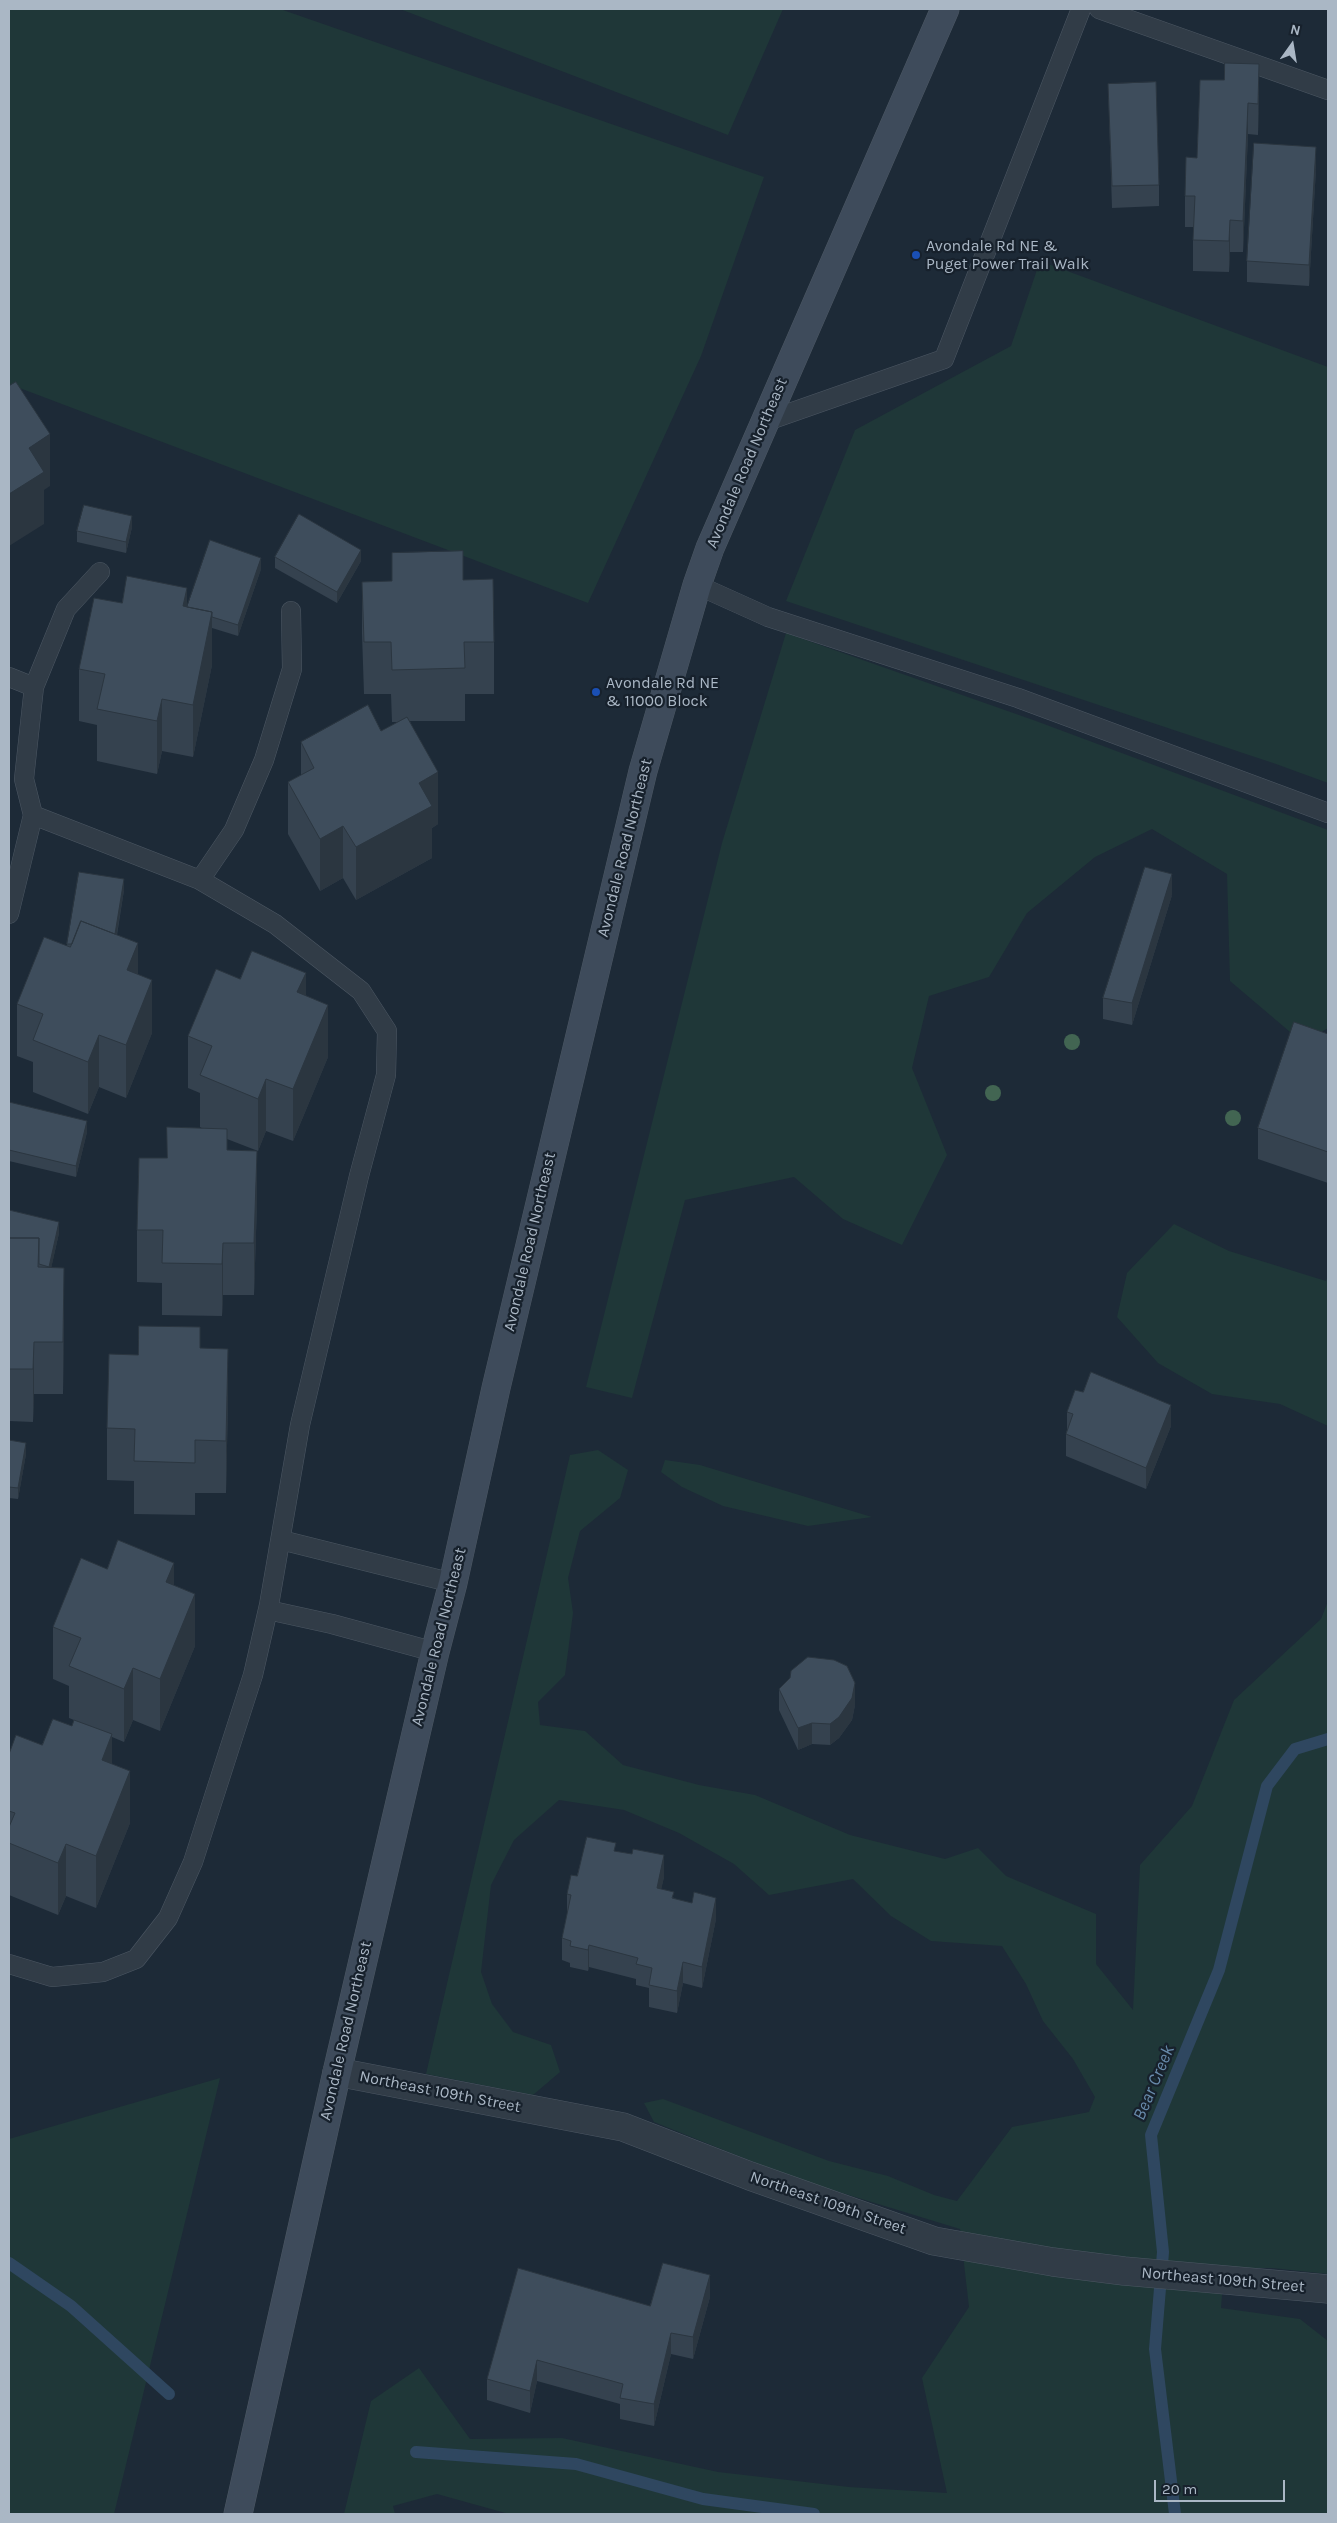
<!DOCTYPE html>
<html>
<head>
<meta charset="utf-8">
<style>
	body { margin:0 }
	#map { position:relative; width:1337px; height:2523px; overflow:hidden; background:#1d2a37; font-family:Karla,sans-serif }
	canvas { display:block }
	.frame { position:absolute; inset:0; border:10px solid #aab7c5; pointer-events:none }
	.north { position:absolute; left:1267px; top:20px; width:50px; height:50px; -webkit-text-stroke:4px #17212c; paint-order:stroke; rotate:13deg; font-size:14px; font-weight:700; line-height:20px; text-align:center; color:#aab7c5 }
	.north::after { content:''; display:block; margin:auto; width:18px; height:22px; background:#aab7c5; clip-path:polygon(50% 0,100% 100%,50% 72%,0 100%) }
	.scale { position:absolute; left:1154px; top:2480px; width:131px; height:22px; box-sizing:border-box; border:2px solid #aab7c5; border-top:0; padding-left:6px; font-size:15px; line-height:18px; white-space:nowrap; color:#aab7c5; -webkit-text-stroke:4px #17212c; paint-order:stroke }
</style>
</head>
<body>
<div id="map">
<canvas width="1337" height="2523"></canvas>
<div class="frame"></div>
<div class="north">N</div>
<div class="scale">20 m</div>
</div>
<script>
const c = document.querySelector('canvas').getContext('2d');
c.lineJoin = 'round';
function fill(path, color) { c.fillStyle = color; c.fill(path, 'evenodd'); }
function strokePath(path, color, width, dash) { c.strokeStyle = color; c.lineWidth = width; c.lineCap = dash ? 'butt' : 'round'; c.setLineDash(dash || []); c.stroke(path); }
function label(font, color, halo, rows, align = 'center') {
  c.font = font + ' Karla,sans-serif'; c.lineWidth = 4.5; c.setLineDash([]); c.textBaseline = 'middle'; c.strokeStyle = halo; c.fillStyle = color; for (const [text, x, y, turn = 0] of rows) {
    c.save(); c.translate(x, y); c.rotate((+turn || 0) * Math.PI / 180); c.textAlign = isNaN(turn) ? turn : align; if (halo) c.strokeText(text, 0, 0); c.fillText(text, 0, 0); c.restore();
  }
}
const green = new Path2D(`
	M9 9H280L764 177 701 356 588 603 9 384Z
	M400 9H783L728 135Z
	M1040 261 1328 367V783L1276 764 786 601 855 430 1011 346Z
	M786 633 1036 721 1328 830V1028L1303 1043 1230 981 1227 874 1152 829 1095 857 1027 913 989 977 929 996 912 1068 947 1155 902 1245 843 1219 794 1177 685 1200 632 1398 586 1387 722 843Z
	M1174 1224 1229 1251 1326 1281 1328 1275V1426L1280 1404 1212 1394 1158 1363 1117 1317 1127 1273Z
	M598 1450 628 1470 620 1498 580 1531 568 1578 573 1613 565 1675 538 1702 540 1725 585 1731 623 1765 699 1785 755 1795 850 1835 945 1859 978 1848 1006 1876 1096 1914V1964L1133 2010 1140 1865 1192 1806 1234 1700 1321 1619 1328 1601V2274L1272 2268H1224L1221 2308 1300 2319 1328 2341V2514H509L437 2494 393 2506 395 2514H344L371 2401 419 2368 470 2439 562 2438 718 2472 849 2487 947 2493 922 2378 969 2307 960 2229 793 2178 654 2122 644 2103 663 2099 829 2161 888 2176 934 2195 957 2201 1012 2127 1089 2112 1095 2097 1073 2059 1043 2021 1026 1984 1002 1946 931 1941 891 1916 853 1879 769 1895 734 1864 679 1833 624 1810 559 1800 514 1840 491 1885 481 1972 492 2004 513 2032 551 2045 560 2072 533 2095 426 2074 570 1455Z
	M665 1460 700 1465 872 1517 808 1526 723 1506 682 1487 661 1472Z
	M220 2078 114 2514H9V2139Z`);
const stream = new Path2D(`
	M9 2263 71 2306 169 2394
	M416 2452 576 2464 703 2499 814 2514
	M1175 2514 1155 2349 1163 2252 1151 2135 1219 1970 1267 1786 1295 1749 1328 1739`);
const lane = new Path2D(`
	M1099 9 1328 90
	M764 422 944 359 1081 9
	M697 585 768 617 1018 698 1328 813
	M9 677 34 687
	M200 880 234 830 264 760 292 669 291 611
	M9 914 33 815 24 779 34 687 66 609 100 572
	M281 1540 453 1583
	M268 1610 332 1624 435 1652
	M9 1964 52 1977 103 1972 136 1959 168 1918 193 1862 253 1675 269 1605 300 1425 359 1176 386 1075 387 1031 361 991 275 924 200 880 33 815`);
const street = new Path2D(`
	M337 2072 623 2127 750 2176 934 2241 1053 2262 1124 2271 1328 2289`);
const secondary = new Path2D(`
	M238 2514 337 2072 435 1652 453 1583 496 1388 643 771 697 585 710 548 945 9`);
const trees = [
	[1072,1042],
	[993,1093],
	[1233,1118]
];
const wall = new Path2D(`
	M1200 80 1259 95 1258 135 1248 134 1243 252H1230L1229 272 1193 271V227H1185V196L1197 158Z
	M1108 84 1159 185V206L1112 208Z
	M1316 169 1309 286 1247 282V261Z
	M132 527 126 553 77 542V531Z
	M392 553 463 580 494 642V694H465V721H410L438 824 432 828V858L356 900 343 878 320 891 288 834V782L301 775V742L381 731 398 722H392L391 694H364L362 634V582L392 581Z
	M275 557 361 561 337 603 275 568Z
	M261 569 238 636 212 628V665L193 757 162 751 157 774 97 761V725L79 721V669L122 603 187 588V607Z
	M124 890 117 935 138 975 152 1033 126 1098 99 1087 88 1114 33 1092V1062L17 1056V1004L67 946V944Z
	M1172 895 1132 1025 1103 1019V998Z
	M240 979 306 995 328 1057 293 1141 266 1131 258 1151 227 1139V1150L257 1203 254 1295H223L222 1316 162 1315V1283L137 1282V1230L167 1158 203 1129 200 1127V1093L188 1088V1036Z
	M1328 1034V1183L1258 1159V1128Z
	M9 1102 87 1132 76 1177 9 1161Z
	M9 1210 59 1233 51 1268 64 1320 63 1394H34L33 1422 9 1421Z
	M200 1348 228 1401 226 1493H195V1515L134 1514V1481L107 1480V1428L138 1355Z
	M1067 1412 1171 1426 1146 1489 1066 1456V1434L1067 1430Z
	M9 1440 26 1454 18 1499 9 1498Z
	M107 1569 174 1586 195 1646 160 1731 133 1720 124 1742 112 1737V1764L130 1823 96 1908 66 1896 58 1915 9 1895V1754L42 1745 72 1726 74 1720 69 1718V1686L53 1679V1627Z
	M779 1689 855 1705 852 1720 839 1738 830 1745 812 1744 798 1750 779 1710Z
	M616 1851 664 1877 661 1889 674 1898 716 1919 702 1988 683 1983 677 2013 649 2007V1988L636 1985V1979L589 1967 588 1971 570 1967V1963L562 1960V1938L567 1915V1894L577 1876Z
	M710 2297 693 2359 671 2354 654 2426 620 2419V2404L537 2381 530 2413 487 2400V2379L650 2306Z`);
const shadedWall = new Path2D(`
	M1259 64V95L1258 135V104Z
	M1248 103V134L1243 252V221Z
	M1316 147V169L1309 286V265Z
	M1230 220V252L1229 272V241Z
	M50 434V486L44 490V524L9 546V494L29 448Z
	M132 516V527L126 553V542Z
	M361 550V561L337 603V592Z
	M261 558V569L238 636V625Z
	M187 588V640L183 606Z
	M212 612V665L193 757V705Z
	M162 699V751L157 774V721Z
	M438 772V824L432 828V858L356 900V847L419 783Z
	M343 826V878L320 891V839Z
	M1172 874V895L1132 1025V1003Z
	M124 879V890L112 962V951Z
	M138 943V996L127 970Z
	M306 973V1025L297 992Z
	M152 980V1033L126 1098V1045Z
	M328 1005V1057L293 1141V1089Z
	M99 1035V1087L88 1114V1062Z
	M266 1079V1131L258 1151V1099Z
	M87 1121V1132L76 1177V1166Z
	M257 1151V1203L254 1295V1243Z
	M59 1222V1233L49 1278V1267Z
	M223 1243V1295L222 1316V1264Z
	M64 1268V1320L63 1394V1342Z
	M34 1342V1394L33 1422V1369Z
	M228 1349V1401L226 1493V1441Z
	M1171 1405V1426L1146 1489V1468Z
	M26 1443V1454L18 1499V1488Z
	M174 1563V1615L166 1582Z
	M195 1594V1646L160 1731V1679Z
	M133 1668V1720L124 1742V1689Z
	M855 1683V1705L852 1720 839 1738 830 1745V1724Z
	M812 1723V1744L798 1750V1728Z
	M112 1734V1787L102 1760Z
	M130 1771V1823L96 1908V1856Z
	M66 1844V1896L58 1915V1863Z
	M664 1855V1877L657 1909V1888Z
	M716 1898V1919L702 1988V1967Z
	M589 1945V1967L588 1971V1950Z
	M683 1962V1983L677 2013V1991Z
	M710 2275V2297L693 2359V2337Z
	M671 2333V2354L654 2426V2404Z
	M537 2360V2381L530 2413V2391Z`);
const building = new Path2D(`
	M1225 63 1259 64 1258 104 1248 103 1243 221 1230 220 1229 241 1193 240 1195 196H1185L1186 157 1197 158 1200 80H1224Z
	M1156 82 1159 185 1112 186 1108 84Z
	M1254 143 1316 147 1309 265 1247 261Z
	M16 382 50 434 29 448 44 472 9 494V386Z
	M84 505 132 516 126 542 77 531Z
	M299 514 361 550 337 592 275 557Z
	M210 540 261 558 238 625 212 617V612L187 607Z
	M463 551V580L493 579 494 642H464L465 668 392 670 391 642H364L362 582 392 581V553Z
	M127 576 187 588 183 606 212 612 193 705 162 699 157 721 97 709 105 674 79 669 94 598 122 603Z
	M368 705 381 731 407 717 438 772 419 783 432 806 356 847 343 826 320 839 288 782 314 768 301 742Z
	M1145 867 1172 874 1132 1003 1103 998Z
	M79 872 124 879 115 934 81 921 72 944H67Z
	M81 921 138 943 127 970 152 980 126 1045 99 1035 88 1062 33 1040 43 1014 17 1004 44 937 70 947Z
	M252 951 306 973 297 992 328 1005 293 1089 266 1079 258 1099 200 1075 212 1046 188 1036 216 969 240 979Z
	M1294 1022 1328 1034V1152L1258 1128Z
	M9 1102 87 1121 76 1166 9 1150Z
	M167 1127 227 1129V1150L257 1151 254 1243H223L222 1264 162 1263 163 1230H137L139 1158H167Z
	M9 1210 59 1222 49 1267 39 1264V1238H9Z
	M9 1238H39L38 1267 64 1268 63 1342H34L33 1369H9Z
	M139 1326 200 1327V1348L228 1349 226 1441 195 1440V1463L134 1461 135 1429 107 1428 109 1354 138 1355Z
	M1091 1372 1171 1405 1146 1468 1066 1434 1073 1414 1067 1412 1075 1390 1083 1392Z
	M9 1440 26 1443 18 1488 9 1487Z
	M118 1540 174 1563 166 1582 195 1594 160 1679 133 1668 124 1689 69 1666 81 1638 53 1627 81 1558 107 1569Z
	M808 1657 834 1660 847 1666 855 1683 852 1698 839 1717 830 1724 812 1723 798 1728 779 1689 790 1678 791 1671Z
	M53 1719 72 1726 74 1720 112 1734 102 1760 130 1771 96 1856 66 1844 58 1863 9 1843V1827L15 1813 9 1811V1754L16 1735 42 1745Z
	M587 1837 616 1843 614 1851 632 1854 633 1849 664 1855 657 1888 674 1892 672 1898 692 1903 694 1892 716 1898 702 1967 683 1962 677 1991 649 1985 652 1968 636 1964 638 1958 589 1945 588 1950 570 1946 571 1941 562 1938 571 1895 567 1894 571 1875 577 1876Z
	M663 2263 710 2275 693 2337 671 2333 654 2404 620 2398 623 2384 537 2360 530 2391 487 2379 518 2268 650 2306Z`);
const markers = [
	[916,255,5,"#1a4fb4"],
	[596,692,5,"#1a4fb4"]
];
const poiNames = [
	["Avondale Rd NE &",926,246],
	["Puget Power Trail Walk",926,264],
	["Avondale Rd NE",606,683],
	["& 11000 Block",606,701]
];
const streetNames = [
	["Avondale Road Northeast",747,463,-67],
	["Avondale Road Northeast",625,848,-76],
	["Avondale Road Northeast",530,1242,-77],
	["Avondale Road Northeast",439,1637,-76],
	["Avondale Road Northeast",346,2031,-77],
	["Northeast 109th Street",440,2092,11],
	["Northeast 109th Street",828,2203,19],
	["Northeast 109th Street",1223,2280,5]
];
const waterNames = [
	["Bear Creek",1154,2083,-67]
];
fill(green, '#1f3738');
strokePath(stream, '#2f4760', 12);
strokePath(lane, '#4c5763', 20);
strokePath(street, '#4c5763', 29);
strokePath(secondary, '#4c5763', 29);
strokePath(lane, '#313c47', 19);
strokePath(street, '#313c47', 28);
strokePath(secondary, '#3e4b5b', 28);
c.fillStyle = '#426552';
for (const [x, y] of trees) { c.beginPath(); c.arc(x, y, 8, 0, 2 * Math.PI); c.fill(); }
fill(wall, '#35424f');
fill(shadedWall, '#2b3640');
fill(building, '#3e4d5c');
strokePath(building, '#2b3640', 1);
for (const [x, y, r, color] of markers) { const dot = new Path2D(); dot.arc(x, y, r, 0, 2 * Math.PI); c.fillStyle = color; c.fill(dot); strokePath(dot, '#17212c', 2); }
label('16px', '#aab7c5', '#17212c', poiNames, 'left');
label('16px', '#aab7c5', '#17212c', streetNames);
label('italic 18px', '#688aab', '#17212c', waterNames);
</script>
</body>
</html>
